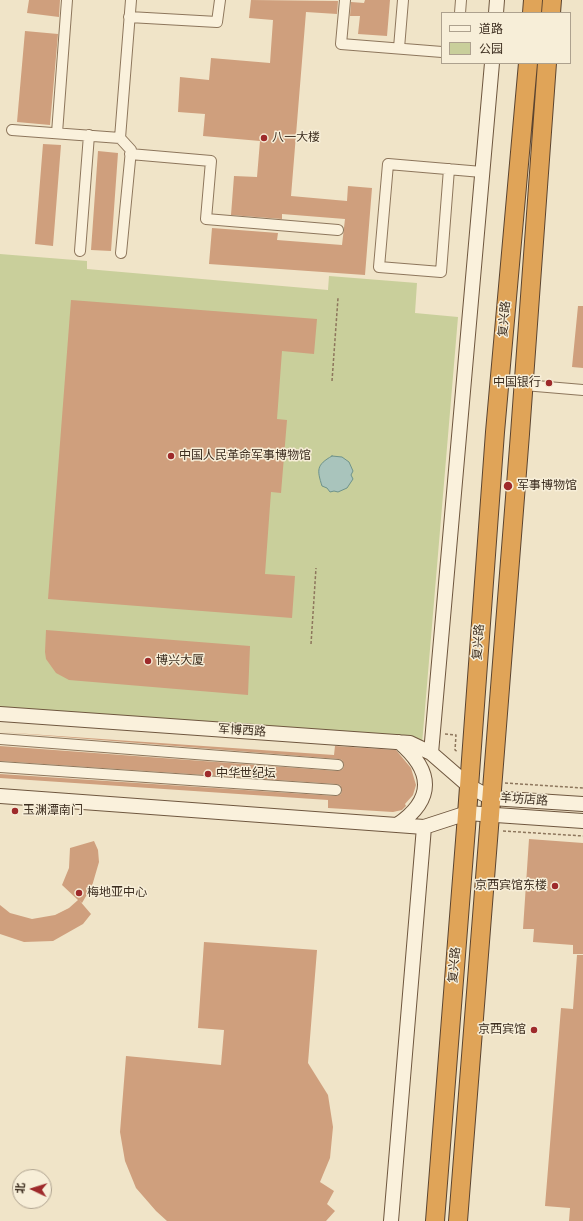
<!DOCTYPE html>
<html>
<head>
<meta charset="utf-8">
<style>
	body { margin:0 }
	#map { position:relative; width:583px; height:1221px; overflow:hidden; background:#f0e4c8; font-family:"Source Serif 4","Noto Sans SC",serif }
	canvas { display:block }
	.legend { position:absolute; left:441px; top:12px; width:130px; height:52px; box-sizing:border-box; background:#f7eed8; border:1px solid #ada18e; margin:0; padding:5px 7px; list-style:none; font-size:12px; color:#3d2e20 }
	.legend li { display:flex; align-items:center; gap:8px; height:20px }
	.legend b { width:20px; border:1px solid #ada18e }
	.north { position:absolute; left:12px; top:1169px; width:40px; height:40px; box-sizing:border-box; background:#f7eed8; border:1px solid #ada18e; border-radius:50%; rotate:274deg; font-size:11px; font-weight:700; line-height:16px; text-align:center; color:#3d2e20 }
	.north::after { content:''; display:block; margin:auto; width:14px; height:18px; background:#9e2a2b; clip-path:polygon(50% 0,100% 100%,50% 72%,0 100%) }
</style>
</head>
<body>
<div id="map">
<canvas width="583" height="1221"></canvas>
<ul class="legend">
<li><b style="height:5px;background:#faf1dc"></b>道路</li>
<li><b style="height:11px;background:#c9cf9b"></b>公园</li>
</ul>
<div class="north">北</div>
</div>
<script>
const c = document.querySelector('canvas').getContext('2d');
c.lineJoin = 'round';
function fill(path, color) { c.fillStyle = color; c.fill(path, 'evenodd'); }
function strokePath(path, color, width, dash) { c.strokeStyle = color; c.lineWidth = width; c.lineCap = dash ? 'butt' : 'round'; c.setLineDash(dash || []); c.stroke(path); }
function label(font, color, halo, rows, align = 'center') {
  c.font = font + ' "Source Serif 4","Noto Sans SC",serif'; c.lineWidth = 3; c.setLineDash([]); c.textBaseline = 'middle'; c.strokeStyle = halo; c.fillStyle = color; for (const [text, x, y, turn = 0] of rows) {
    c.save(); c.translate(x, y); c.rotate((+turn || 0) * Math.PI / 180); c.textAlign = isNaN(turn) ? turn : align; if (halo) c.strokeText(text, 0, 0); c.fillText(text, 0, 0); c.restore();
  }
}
const green = new Path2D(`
	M0 254 87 261V269L328 290 329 276 417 283 415 313 458 317 422 744 0 708Z`);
const water = new Path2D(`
	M332 456 342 457 349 462 353 471 351 475 353 479 347 488 338 492 334 491 330 492 327 488 322 486C317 470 316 465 332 456Z`);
const building = new Path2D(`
	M29 0H60L59 17 27 13Z
	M251 0 338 1 337 14 306 12 291 196 347 201 348 186 372 188 365 275 209 264 212 228 278 233 277 240 342 245 345 219 282 214V219L231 215 234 176 257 177 260 141 203 136 205 114 178 112 180 77 209 80 211 58 270 63 273 20 249 18Z
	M365 0H390L387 36 358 34 360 16H350L351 2 364 3Z
	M25 31 58 34 50 125 17 122Z
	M43 144 61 145 53 246 35 244Z
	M98 151 118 153 111 251 91 250Z
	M71 300 317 319 314 354 282 351 277 419 287 420 281 493 271 492 265 574 295 576 292 618 48 599Z
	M578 306H583V368L572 367Z
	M46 630 250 646 248 695 69 680 56 673 46 659 45 652Z
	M0 732 334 755 335 746 396 750 411 768 416 785 413 795 405 804 406 806 402 810 393 812 328 808V800L0 778V774L336 796 341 794 342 790 340 785 336 784 0 761V746L338 771 343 769 344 765 342 760 338 759Z
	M529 839 583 843V954H573V945L533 942 534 929H523Z
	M94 841 98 850 99 862 92 886 82 903 79 900 91 914 83 924 53 941 24 942 0 934V905L10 913 32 919 55 915 69 908 78 900 62 885 69 868 70 848Z
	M204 942 317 950 308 1063 328 1095 333 1127 330 1158 320 1182 334 1191 327 1204 335 1211 326 1221H167L156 1211 136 1188 125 1161 120 1132 126 1056 221 1065 224 1030 198 1028Z
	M577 955H583V1221H569L570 1208 545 1206 561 1008 573 1009Z`);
const path = new Path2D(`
	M332 381 338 298
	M311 644 316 568
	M445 734 456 735 455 750 458 752
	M505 783 583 788
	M503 831 583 836`);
const street = new Path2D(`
	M345 0 341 44 442 52
	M460 13 461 0
	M129 17 217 22 220 0
	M399 48 403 0
	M12 130 120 138 131 0
	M57 133 67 0
	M120 138 131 150 121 253
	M130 154 211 161 206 219 338 230
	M449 169 441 272 379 267 388 164 482 172
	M80 251 89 135
	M524 385 583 390
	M0 739 338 765
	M0 767 336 790`);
const secondary = new Path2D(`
	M496 13 497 0
	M0 714 410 743 431 753 469 786 491 798 583 804
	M431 753 492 63
	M0 796 424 827 467 813 583 821
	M397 825C435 799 433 771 399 742
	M391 1221 424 827`);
const highway = new Path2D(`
	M532 13 533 0
	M551 13 552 0
	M435 1221 466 828 495 432 528 63
	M458 1221 520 434 547 63`);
const markers = [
	[264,138,4,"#9e2a2b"],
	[549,383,4,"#9e2a2b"],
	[171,456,4,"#9e2a2b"],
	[508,486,5,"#9e2a2b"],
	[148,661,4,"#9e2a2b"],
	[208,774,4,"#9e2a2b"],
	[15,811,4,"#9e2a2b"],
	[555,886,4,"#9e2a2b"],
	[79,893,4,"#9e2a2b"],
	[534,1030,4,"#9e2a2b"]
];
const poiNames = [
	["八一大楼",272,138],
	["中国银行",541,383,"right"],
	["中国人民革命军事博物馆",179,456],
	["军事博物馆",517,486],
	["博兴大厦",156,661],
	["中华世纪坛",216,774],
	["玉渊潭南门",23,811],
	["京西宾馆东楼",547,886,"right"],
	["梅地亚中心",87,893],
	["京西宾馆",526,1030,"right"]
];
const streetNames = [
	["复兴路",505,319,-85],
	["复兴路",479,642,-86],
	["军博西路",242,731,4],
	["羊坊店路",524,800,4],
	["复兴路",455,965,-85]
];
fill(green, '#c9cf9b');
fill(water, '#a9c4bc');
strokePath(water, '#6f938a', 1);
fill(building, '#cf9f7d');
strokePath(street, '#8d765c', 12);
strokePath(secondary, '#6f573f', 16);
strokePath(highway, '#5b4430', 20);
strokePath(path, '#8d765c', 1.5, [3, 2]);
strokePath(street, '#faf1dc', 10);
strokePath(secondary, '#faf1dc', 14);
strokePath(highway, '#e0a458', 18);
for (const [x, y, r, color] of markers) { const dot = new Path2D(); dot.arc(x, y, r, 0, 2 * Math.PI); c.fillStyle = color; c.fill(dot); strokePath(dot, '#f7eed8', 1.5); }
label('12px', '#3d2e20', '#f7eed8', poiNames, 'left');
label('12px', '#3d2e20', '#f7eed8', streetNames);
</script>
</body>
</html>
